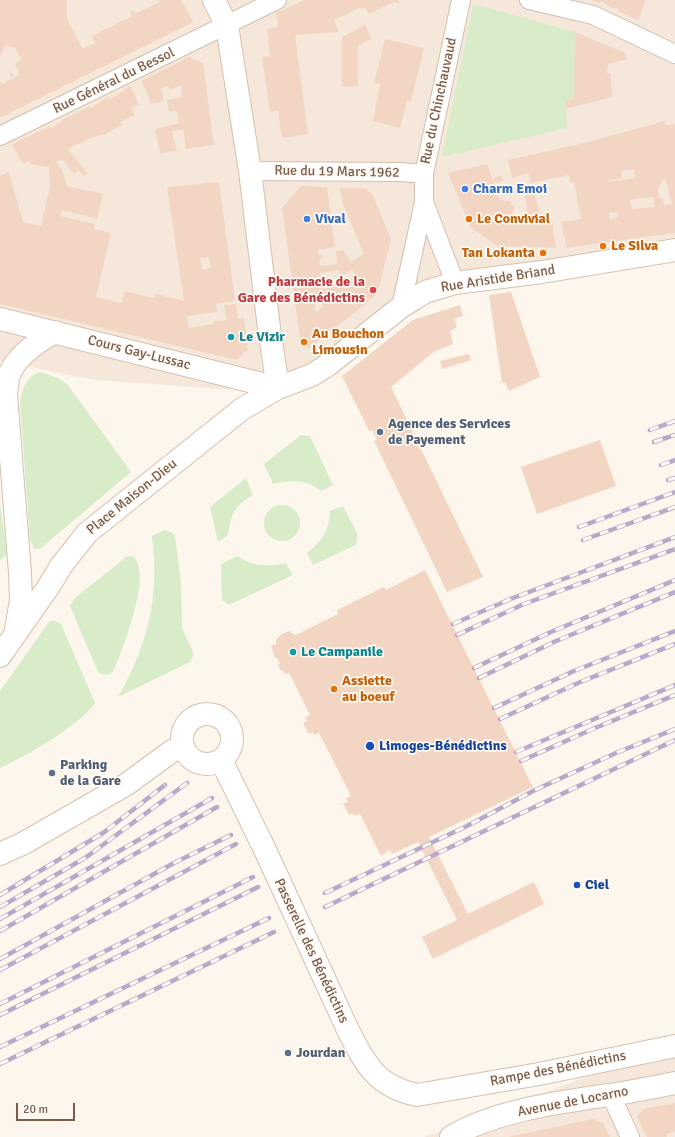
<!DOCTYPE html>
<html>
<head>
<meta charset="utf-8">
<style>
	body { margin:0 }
	#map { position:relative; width:675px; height:1137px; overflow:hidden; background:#fdf6ec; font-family:Signika,sans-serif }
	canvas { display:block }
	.scale { position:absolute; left:16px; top:1103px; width:59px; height:18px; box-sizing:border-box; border:2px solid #7a5c4d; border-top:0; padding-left:5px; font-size:12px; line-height:14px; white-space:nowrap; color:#7a5c4d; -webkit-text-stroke:3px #fffaf3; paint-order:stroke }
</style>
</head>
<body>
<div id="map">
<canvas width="675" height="1137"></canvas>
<div class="scale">20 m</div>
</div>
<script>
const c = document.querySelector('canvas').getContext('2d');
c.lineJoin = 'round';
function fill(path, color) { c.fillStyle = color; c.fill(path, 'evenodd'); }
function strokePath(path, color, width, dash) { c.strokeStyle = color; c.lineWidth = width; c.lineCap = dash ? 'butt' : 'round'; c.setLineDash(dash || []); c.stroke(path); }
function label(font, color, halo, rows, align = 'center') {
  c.font = font + ' Signika,sans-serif'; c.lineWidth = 3.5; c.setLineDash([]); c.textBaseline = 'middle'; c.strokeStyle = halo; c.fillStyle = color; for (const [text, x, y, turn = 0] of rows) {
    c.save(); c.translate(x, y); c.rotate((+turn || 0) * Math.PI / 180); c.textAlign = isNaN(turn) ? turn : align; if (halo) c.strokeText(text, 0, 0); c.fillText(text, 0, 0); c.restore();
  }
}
const residential = new Path2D(`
	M0 0H675V250L455 283 278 388 222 389 95 380 0 361Z
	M675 1044V1137H424Z`);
const green = new Path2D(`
	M473 4 575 32 574 100H565L567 128 442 157Z
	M41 372 58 378 68 385 131 472 41 548 37 549 34 548 30 540 20 404C22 389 25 376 41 372Z
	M301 435 310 436 333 485 321 491C306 479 291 480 273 484L264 464Z
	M246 478 253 495C235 505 231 514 228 535L218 542 210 507Z
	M0 504 7 554 0 560Z
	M264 523a18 18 0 1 1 36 0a18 18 0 1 1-36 0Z
	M343 506 358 535 356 545 313 565 307 553C322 541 329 531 330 511Z
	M164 530 171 532 175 536 181 583 182 628 194 654 190 662 118 697C148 644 160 597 152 536Z
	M131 556C156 566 121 654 113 672 107 676 104 676 98 672L70 606 75 598 126 557Z
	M238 556C252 567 270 567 286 563L293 575 229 605 222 600 221 564Z
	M53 620 61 624 95 703C79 726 26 756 0 768V691L49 622Z`);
const building = new Path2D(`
	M0 0H67V19L83 49 95 43 92 36 132 16 130 12 133 10 135 14 160 2 159 0H181L193 22 0 118V81L2 84 20 75 15 64 22 60 15 48 6 45 0 55Z
	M304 0H398L400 3 393 2 369 14 365 8 362 9 361 7 334 20 339 32 295 35 308 134 282 138 278 111 270 112 262 57 270 56 267 29 278 27 276 13Z
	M591 0H646L638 20 618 11 619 8H611L602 1 599 3Z
	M365 25 372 39 358 46V86L342 87V37Z
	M575 32 625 53 627 59 608 64 607 73 611 74 612 97 566 109 565 100H574Z
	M385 39 424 48 413 93 410 102 407 101 400 128 373 121 380 84 374 83Z
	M189 57 203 63 214 145 186 149 183 130 172 131 177 151 160 153 155 129 179 123 177 111 169 112 167 100 182 97 181 85 170 90 168 86 161 89 164 101 150 104 148 94 141 81Z
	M11 72 14 77 12 78 9 73Z
	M130 86 139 104 131 108 135 115 121 122 122 125 105 134 90 138 68 149 87 173 83 176 79 170 74 174 62 159 56 162 63 172 67 186 103 194 97 219 62 210 60 216 95 224 94 229 111 233 96 297 122 303 125 291 154 298 156 294 184 301 167 187 219 182 235 301 216 304 217 312 187 316 188 328 214 324V321L227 320 224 305 236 304 238 319 244 318 248 351 243 352V354L237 360 0 304V176L9 172 23 222 41 226 50 187 49 166 46 167 31 164 29 161 23 164 12 144 50 126 51 128 63 121 62 120 90 106 91 108 109 97 110 99ZM209 257 211 268 202 270 200 258Z
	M665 121 666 125 675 124V233L567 248 561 222 581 219 574 182 571 183 569 175 531 183 528 173 512 178 508 160 584 143ZM634 169 635 178 608 182 607 181 622 178 621 171ZM666 179 670 199 673 203 664 205 663 198 660 199 658 190 662 180ZM653 197 654 207 632 209 630 200ZM617 212 618 217 610 219 609 213Z
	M487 164 500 200 511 201V205L514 206 512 220H528L526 201 522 186 531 184 542 220H552L556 248 498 246 471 228 448 173Z
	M502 176 503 181 495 183 494 177Z
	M301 186 327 187 335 247 318 250 319 255 322 254 323 258 319 259 320 266 337 264 336 251 343 250 351 262 364 254 342 201 340 188H364L372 194 391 239 378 291 375 296 310 348 301 345 282 208ZM338 270 343 275 352 270 356 275 348 282 343 275 326 289 322 284 320 273ZM320 294 321 301 324 306 316 312 314 298Z
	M511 292 540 377 509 391 505 382 502 383 489 295Z
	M460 305 463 316 454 319 457 327 450 331 453 344 435 351 391 387 483 577 447 592 374 441 377 440 372 430 369 431 342 376 413 320Z
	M469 354 471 360 442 369 440 361Z
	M600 440 616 486 537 514 521 467Z
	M425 570 533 787 429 837 468 914 534 882 544 904 433 959 422 937 457 920 418 842 392 854 390 849 381 856 360 814 355 816 353 813 349 815 344 805 342 804 348 802 346 798 351 796 319 733 314 735 313 732 309 734 303 723 307 721 305 718 310 715 289 673 285 675 283 670 281 671 278 665 280 664 277 658H275L271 646 276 644V639L282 634 289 631 295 635 300 633 338 614 337 610 384 587 386 590Z
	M675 1103V1132L667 1134V1137H647L637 1117 643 1109Z
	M593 1119 603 1123 610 1137H508Z`);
const street = new Path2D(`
	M529 0 593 15 675 54
	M0 136 277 0
	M250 171 400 172 424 174
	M424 202 455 283
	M401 307 424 202V174L461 0
	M611 1095 630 1137`);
const secondary = new Path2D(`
	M214 0 227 26 250 171 269 328 278 388
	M0 319 278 388
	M16 629 21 600 20 573 6 394C7 388 7 381 9 375 16 356 37 342 55 332
	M0 656 49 586 61 566 87 533 242 409 278 388 312 375 328 365 401 307 425 292 455 283 542 272 675 250
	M182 739a25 25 0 1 1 50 0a25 25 0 1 1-50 0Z
	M221 760 266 852 348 1030C366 1065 376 1086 417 1095L539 1074 675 1046
	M0 854 24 843 127 784 172 751 182 746
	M451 1137C493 1111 561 1102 609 1095 631 1092 653 1087 675 1083`);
const rail = new Path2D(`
	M650 430 675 421
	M654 442 675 435
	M661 465 675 460
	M668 480 675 478
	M579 527 675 492
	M583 540 675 507
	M453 624 513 598 675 537
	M457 635 524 604 675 549
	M474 668 551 632 675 580
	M479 678 556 641 675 592
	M494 708 574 671 675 631
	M500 719 578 683 675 644
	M516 752 675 685
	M521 761 595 728 675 695
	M325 893 467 826 535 790 616 753 675 729
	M0 895 103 833 165 785
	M0 907 85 858 187 783
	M325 907 675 740
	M0 919 212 798
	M0 931 217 807
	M0 959 174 863 231 835
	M0 970 236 844
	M0 1004 253 877
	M0 1015 258 887
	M0 1047 269 918
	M0 1064 274 932`);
const markers = [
	[465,189,4,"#3f7fe0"],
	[307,219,4,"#3f7fe0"],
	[469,219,4,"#e8710a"],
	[603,246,4,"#e8710a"],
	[543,253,4,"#e8710a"],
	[373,290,4,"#e0444e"],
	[231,337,4,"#0f9aa8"],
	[304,342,4,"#e8710a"],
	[380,432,4,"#5c6f8a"],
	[293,652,4,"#0f9aa8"],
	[334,689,4,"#e8710a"],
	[370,746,5,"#1a4fb4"],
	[52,773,4,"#5c6f8a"],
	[577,885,4,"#1a4fb4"],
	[288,1053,4,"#5c6f8a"]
];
const streetNames = [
	["Rue Général du Bessol",114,81,-26],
	["Rue du Chinchauvaud",439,101,-78],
	["Rue du 19 Mars 1962",337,172,1],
	["Rue Aristide Briand",498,279,-9],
	["Cours Gay-Lussac",139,353,14],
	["Place Maison-Dieu",132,497,-39],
	["Passerelle des Bénédictins",311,951,65],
	["Rampe des Bénédictins",558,1069,-11],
	["Avenue de Locarno",573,1102,-11]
];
const shopNames = [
	["Charm Emoi",473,189],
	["Vival",315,219]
];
const foodNames = [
	["Le Convivial",477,219],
	["Le Silva",611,246],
	["Tan Lokanta",535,253,"right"],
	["Au Bouchon",312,334],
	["Limousin",312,350],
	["Assiette",342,681],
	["au boeuf",342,697]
];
const healthNames = [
	["Pharmacie de la",365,282],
	["Gare des Bénédictins",365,298]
];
const cultureNames = [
	["Le Vizir",239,337],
	["Le Campanile",301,652]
];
const serviceNames = [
	["Agence des Services",388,424],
	["de Payement",388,440],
	["Parking",60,765],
	["de la Gare",60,781],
	["Jourdan",296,1053]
];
const transitNames = [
	["Limoges-Bénédictins",379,746],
	["Ciel",585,885]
];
fill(residential, '#f5e8da');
fill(green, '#d8ecc9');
fill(building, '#f3d5c3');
strokePath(street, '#d1beb0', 20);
strokePath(secondary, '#d6c0b0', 24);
strokePath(street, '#fff', 18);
strokePath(secondary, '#fff', 22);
strokePath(rail, '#b9a8c9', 4.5);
strokePath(rail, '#fffaf3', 3, [9]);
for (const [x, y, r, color] of markers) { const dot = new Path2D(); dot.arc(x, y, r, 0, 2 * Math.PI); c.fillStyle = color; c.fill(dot); strokePath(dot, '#fffaf3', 1.5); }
label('14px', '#7a5c4d', '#fffaf3', streetNames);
label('bold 14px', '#366cbe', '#fffaf3', shopNames, 'left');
label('bold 14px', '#c56008', '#fffaf3', foodNames, 'left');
label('bold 14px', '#be3a42', '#fffaf3', healthNames, 'right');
label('bold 14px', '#0d838f', '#fffaf3', cultureNames, 'left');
label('bold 14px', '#4e5e75', '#fffaf3', serviceNames, 'left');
label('bold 14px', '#164399', '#fffaf3', transitNames, 'left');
</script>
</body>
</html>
